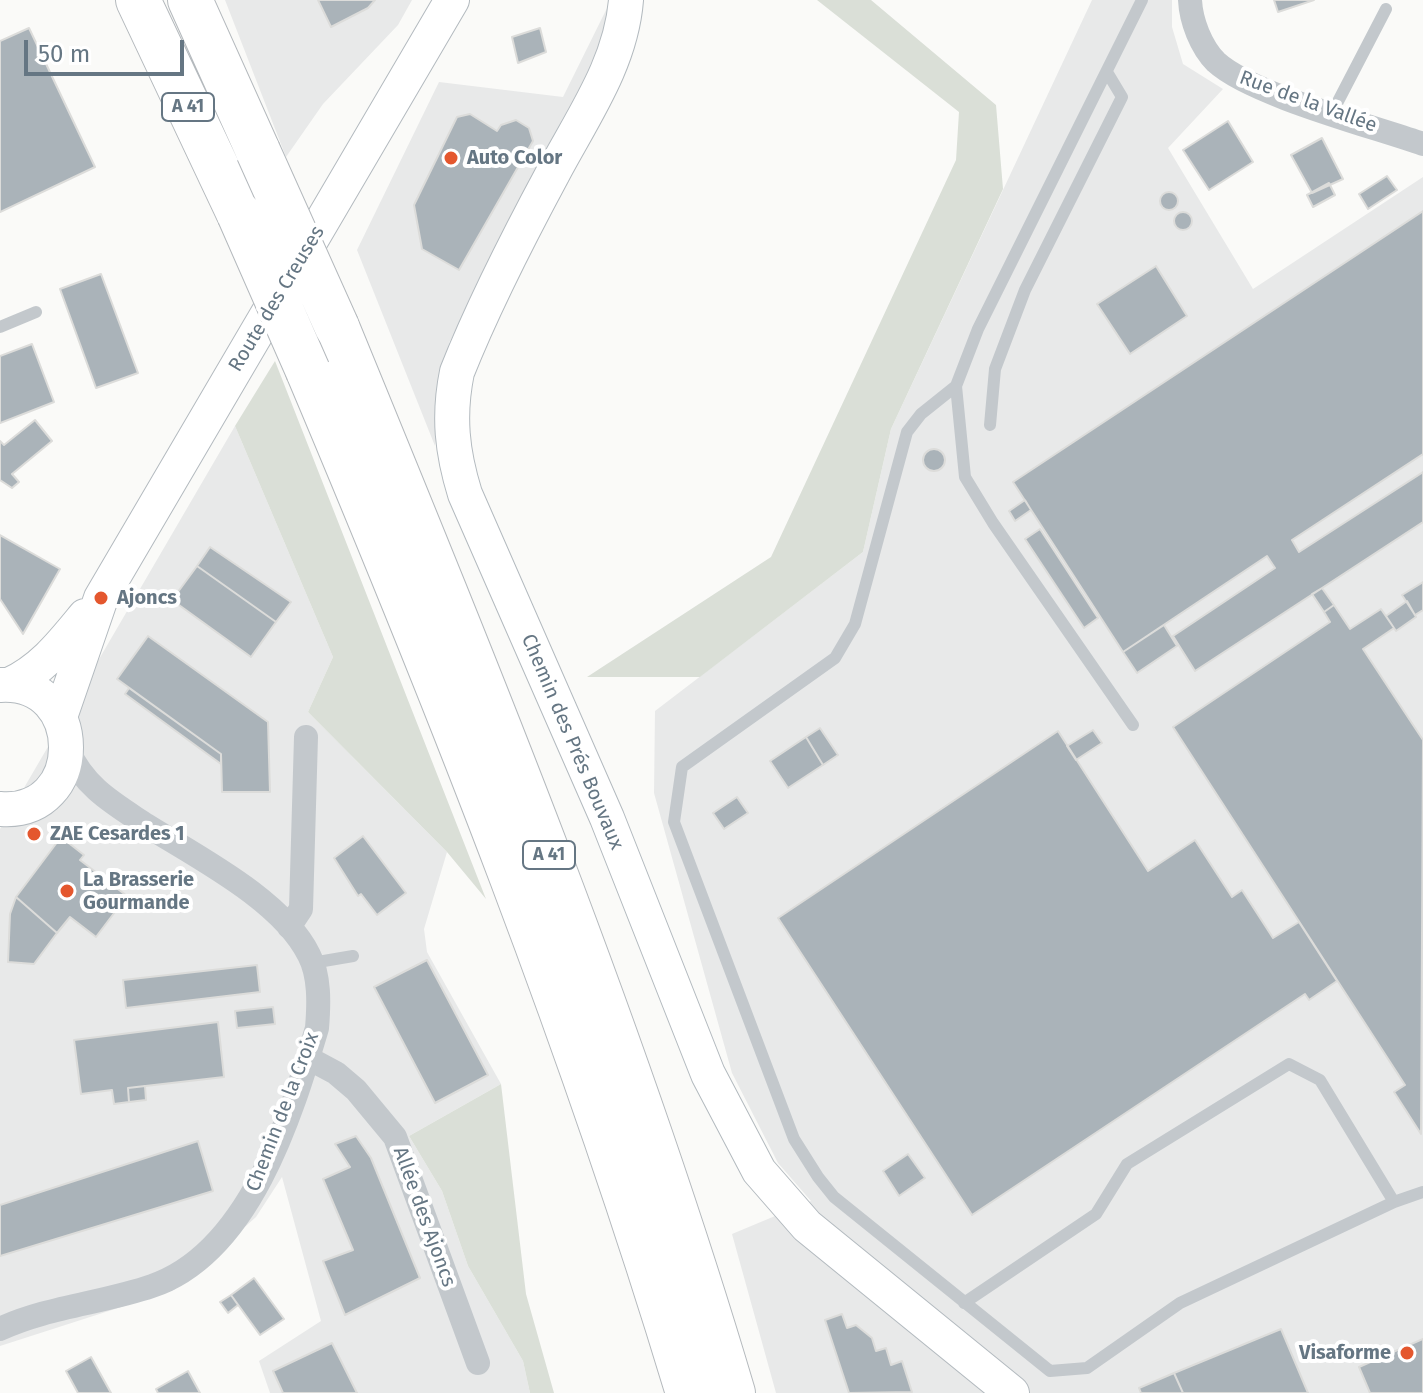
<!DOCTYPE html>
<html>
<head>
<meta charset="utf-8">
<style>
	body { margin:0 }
	#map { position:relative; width:1423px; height:1393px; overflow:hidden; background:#fafaf8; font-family:"Fira Sans",sans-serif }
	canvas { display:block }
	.scale { position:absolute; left:24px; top:40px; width:160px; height:36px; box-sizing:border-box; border:4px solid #657683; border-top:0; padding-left:10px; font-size:24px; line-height:28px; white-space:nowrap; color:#657683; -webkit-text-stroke:6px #fff; paint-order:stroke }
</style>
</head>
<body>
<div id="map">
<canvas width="1423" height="1393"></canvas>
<div class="scale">50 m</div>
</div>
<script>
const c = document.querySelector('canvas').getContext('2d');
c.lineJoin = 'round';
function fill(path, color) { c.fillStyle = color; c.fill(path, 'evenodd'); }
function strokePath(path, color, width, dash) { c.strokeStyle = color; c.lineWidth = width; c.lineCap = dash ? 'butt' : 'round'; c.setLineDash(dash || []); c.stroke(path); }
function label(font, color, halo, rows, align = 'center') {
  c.font = font + ' "Fira Sans",sans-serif'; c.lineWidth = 8; c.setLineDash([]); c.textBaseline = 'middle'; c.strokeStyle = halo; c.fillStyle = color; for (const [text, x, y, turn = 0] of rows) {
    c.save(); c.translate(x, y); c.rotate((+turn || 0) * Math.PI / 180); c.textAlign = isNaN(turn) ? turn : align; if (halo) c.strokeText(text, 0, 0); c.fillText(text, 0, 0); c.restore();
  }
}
const built = new Path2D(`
	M225 0H412L398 25 323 104 286 157Z
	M611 0H635L449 343 435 446 357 250 439 82 563 97Z
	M1092 0H1172V27L1183 64 1223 89 1168 148 1253 289 1423 177V1393H776L732 1234 811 1201 778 1163 732 1073 654 793 655 711 863 552 891 429Z
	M235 426 333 657 308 712 447 852 424 929 427 952 501 1084 409 1136 442 1191 468 1266 523 1361 530 1393H270L259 1361 321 1321 282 1177 256 1217 174 1290 0 1346V829Z`);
const green = new Path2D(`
	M817 0H871L996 105 1003 189 891 429 863 552 700 677H587L771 557 956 160 959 112Z
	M275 361 486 899 447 852 308 712 333 657 235 426Z
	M501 1084 526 1294 554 1393H530L523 1361 468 1266 442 1191 409 1136Z`);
const building = new Path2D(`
	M318 0H375L368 8 331 27Z
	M1274 0H1314L1278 12Z
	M29 28 95 167 0 212V41Z
	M540 28 546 52 518 63 512 37Z
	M470 114 497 131 501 125 516 120 529 128 533 141 459 270 422 249 414 205 457 117Z
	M1228 121 1253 162 1209 190 1183 150Z
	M1322 138 1343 179 1312 193 1291 155Z
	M1387 176 1397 190 1368 209 1359 194Z
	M1329 183 1335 195 1313 207 1307 195Z
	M1160 201a9 9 0 1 1 18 0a9 9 0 1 1-18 0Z
	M1423 211V454L1292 540 1299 552 1423 472V522L1195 671 1173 636 1275 568 1267 556 1123 652 1013 482Z
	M1174 221a9 9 0 1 1 18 0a9 9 0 1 1-18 0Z
	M1156 266 1187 316 1130 354 1097 304Z
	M101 274 138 373 96 388 60 289Z
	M32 344 54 402 0 423V356Z
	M35 420 52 441 12 474 19 482 12 488 0 480V441L4 445Z
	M923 460a11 11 0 1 1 22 0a11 11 0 1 1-22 0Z
	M1025 500 1031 510 1015 521 1009 511Z
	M1040 529 1098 618 1084 628 1025 539Z
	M0 535 60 569 23 634 0 599Z
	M210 547 291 602 276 622 197 566Z
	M197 566 276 622 251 657 172 600Z
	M1423 582V610L1415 615 1402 595Z
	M1322 588 1334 605 1324 612 1312 594Z
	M1407 601 1416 617 1396 631 1386 616Z
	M1334 605 1350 629 1381 609 1394 628 1363 649 1423 740 1421 1134 1394 1092 1405 1085 1173 727 1330 622 1324 612Z
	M1164 625 1177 646 1137 673 1123 652Z
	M148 636 268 722 270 792H222L221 754 117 679Z
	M129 688 221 754V764L125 694Z
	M820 728 838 755 823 765 806 737Z
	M1093 730 1102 743 1076 760 1067 746Z
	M1058 731 1148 871 1195 840 1232 897 1242 890 1273 938 1299 922 1337 981 1309 1000 1305 994 972 1215 778 918Z
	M806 737 823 765 788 788 770 761Z
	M737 797 748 813 724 829 713 813Z
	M363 836 406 893 377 915 361 894 358 896 334 858Z
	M61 837 84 855 80 860 127 896 96 937 70 917 57 933 16 897Z
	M16 897 57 933 34 964 8 962 10 914Z
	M427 960 488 1075 435 1103 374 987Z
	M257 965 260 992 126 1008 123 980Z
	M273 1007 275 1024 237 1028 235 1011Z
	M218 1022 224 1077 128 1088 129 1102 114 1104 112 1090 81 1094 74 1040Z
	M145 1086 146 1100 129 1102 128 1088Z
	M356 1136 371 1158 420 1278 345 1315 323 1261 353 1250 323 1179 350 1167 335 1144Z
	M198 1141 213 1191 0 1256V1205Z
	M908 1154 925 1178 899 1196 883 1171Z
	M254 1278 284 1319 260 1335 231 1295Z
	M231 1295 238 1305 228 1313 220 1302Z
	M842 1314 847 1328 856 1325 872 1338 876 1351 886 1348 891 1365 902 1361 912 1392 849 1393 825 1320Z
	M1281 1329 1308 1393H1183L1174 1373Z
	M1423 1339V1393H1370L1359 1367Z
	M332 1343 357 1393H283L273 1371Z
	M91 1357 111 1393H78L66 1371Z
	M188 1371 200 1393H158L156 1389Z
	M1174 1373 1183 1393H1141L1139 1388Z`);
const lane = new Path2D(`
	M1332 113 1386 9
	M0 327 36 312
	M956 386 921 414 907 432 855 624 835 658 682 767 674 822 794 1139 818 1177 834 1197 1050 1371 1087 1368 1180 1303 1394 1202 1423 1192
	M990 425 995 369 1025 290 1122 97 1107 72
	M1133 725 993 523 965 477 956 386 978 329 1142 0
	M312 963 353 956
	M964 1303 1096 1214 1127 1164 1289 1064 1320 1080 1394 1202`);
const street = new Path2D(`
	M1190 0C1191 21 1201 47 1216 62 1252 95 1372 126 1423 144
	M289 927 301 909 306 737
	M308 1058 336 1073 356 1090 395 1137 478 1363
	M0 1329C47 1307 103 1303 152 1286 249 1253 291 1116 317 1028 319 1004 320 976 309 955 282 900 197 857 146 825 113 803 85 788 68 750`);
const secondary = new Path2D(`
	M626 0C621 64 582 118 553 173 518 238 484 304 457 372 448 416 452 452 465 494L607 818 708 1074 759 1171 807 1226 1012 1393
	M0 685C88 679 88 816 0 809
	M9 685C42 670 62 644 85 616
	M60 717 101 598 452 0`);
const highway = new Path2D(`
	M138 0 239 214
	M190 0 258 151
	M337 327C481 678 625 1029 733 1393
	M308 371C449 705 583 1045 688 1393`);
const highwayBridge = new Path2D(`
	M258 151 337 327
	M239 214 308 371`);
const markers = [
	[451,158,8,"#e4572e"],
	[101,598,8,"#e4572e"],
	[34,834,8,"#e4572e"],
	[67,891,8,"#e4572e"],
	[1407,1353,8,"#e4572e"]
];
const shields = [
	[188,107,52],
	[549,855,52]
];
const shieldNames = [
	["A 41",188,107],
	["A 41",549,855]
];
const streetNames = [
	["Rue de la Vallée",1308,102,20],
	["Route des Creuses",277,299,-59],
	["Chemin des Prés Bouvaux",572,742,67],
	["Chemin de la Croix",283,1112,-69],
	["Allée des Ajoncs",424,1217,70]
];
const poiNames = [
	["Auto Color",467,158],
	["Ajoncs",117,598],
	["ZAE Cesardes 1",50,834],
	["La Brasserie",83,880],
	["Gourmande",83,903],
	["Visaforme",1391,1353,"right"]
];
fill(built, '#e8e9e9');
fill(green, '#dadfd7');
fill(building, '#aab3b9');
strokePath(building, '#dcdcda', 2);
strokePath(secondary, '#b3babf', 36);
strokePath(highway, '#b4b9bd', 46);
strokePath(lane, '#c3c8cc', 12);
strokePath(street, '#c3c8cc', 24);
strokePath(secondary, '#fff', 34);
strokePath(highway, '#fff', 44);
strokePath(highwayBridge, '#b4b9bd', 46, []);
strokePath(highwayBridge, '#fff', 44);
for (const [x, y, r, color] of markers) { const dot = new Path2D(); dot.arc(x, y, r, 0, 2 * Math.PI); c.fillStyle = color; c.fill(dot); strokePath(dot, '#fff', 3); }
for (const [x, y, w] of shields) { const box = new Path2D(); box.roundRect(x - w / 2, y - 14, w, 28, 6); c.fillStyle = '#fff'; c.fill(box); strokePath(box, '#657683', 2); }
label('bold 18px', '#657683', null, shieldNames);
label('20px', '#657683', '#fff', streetNames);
label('bold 20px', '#657683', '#fff', poiNames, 'left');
</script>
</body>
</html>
